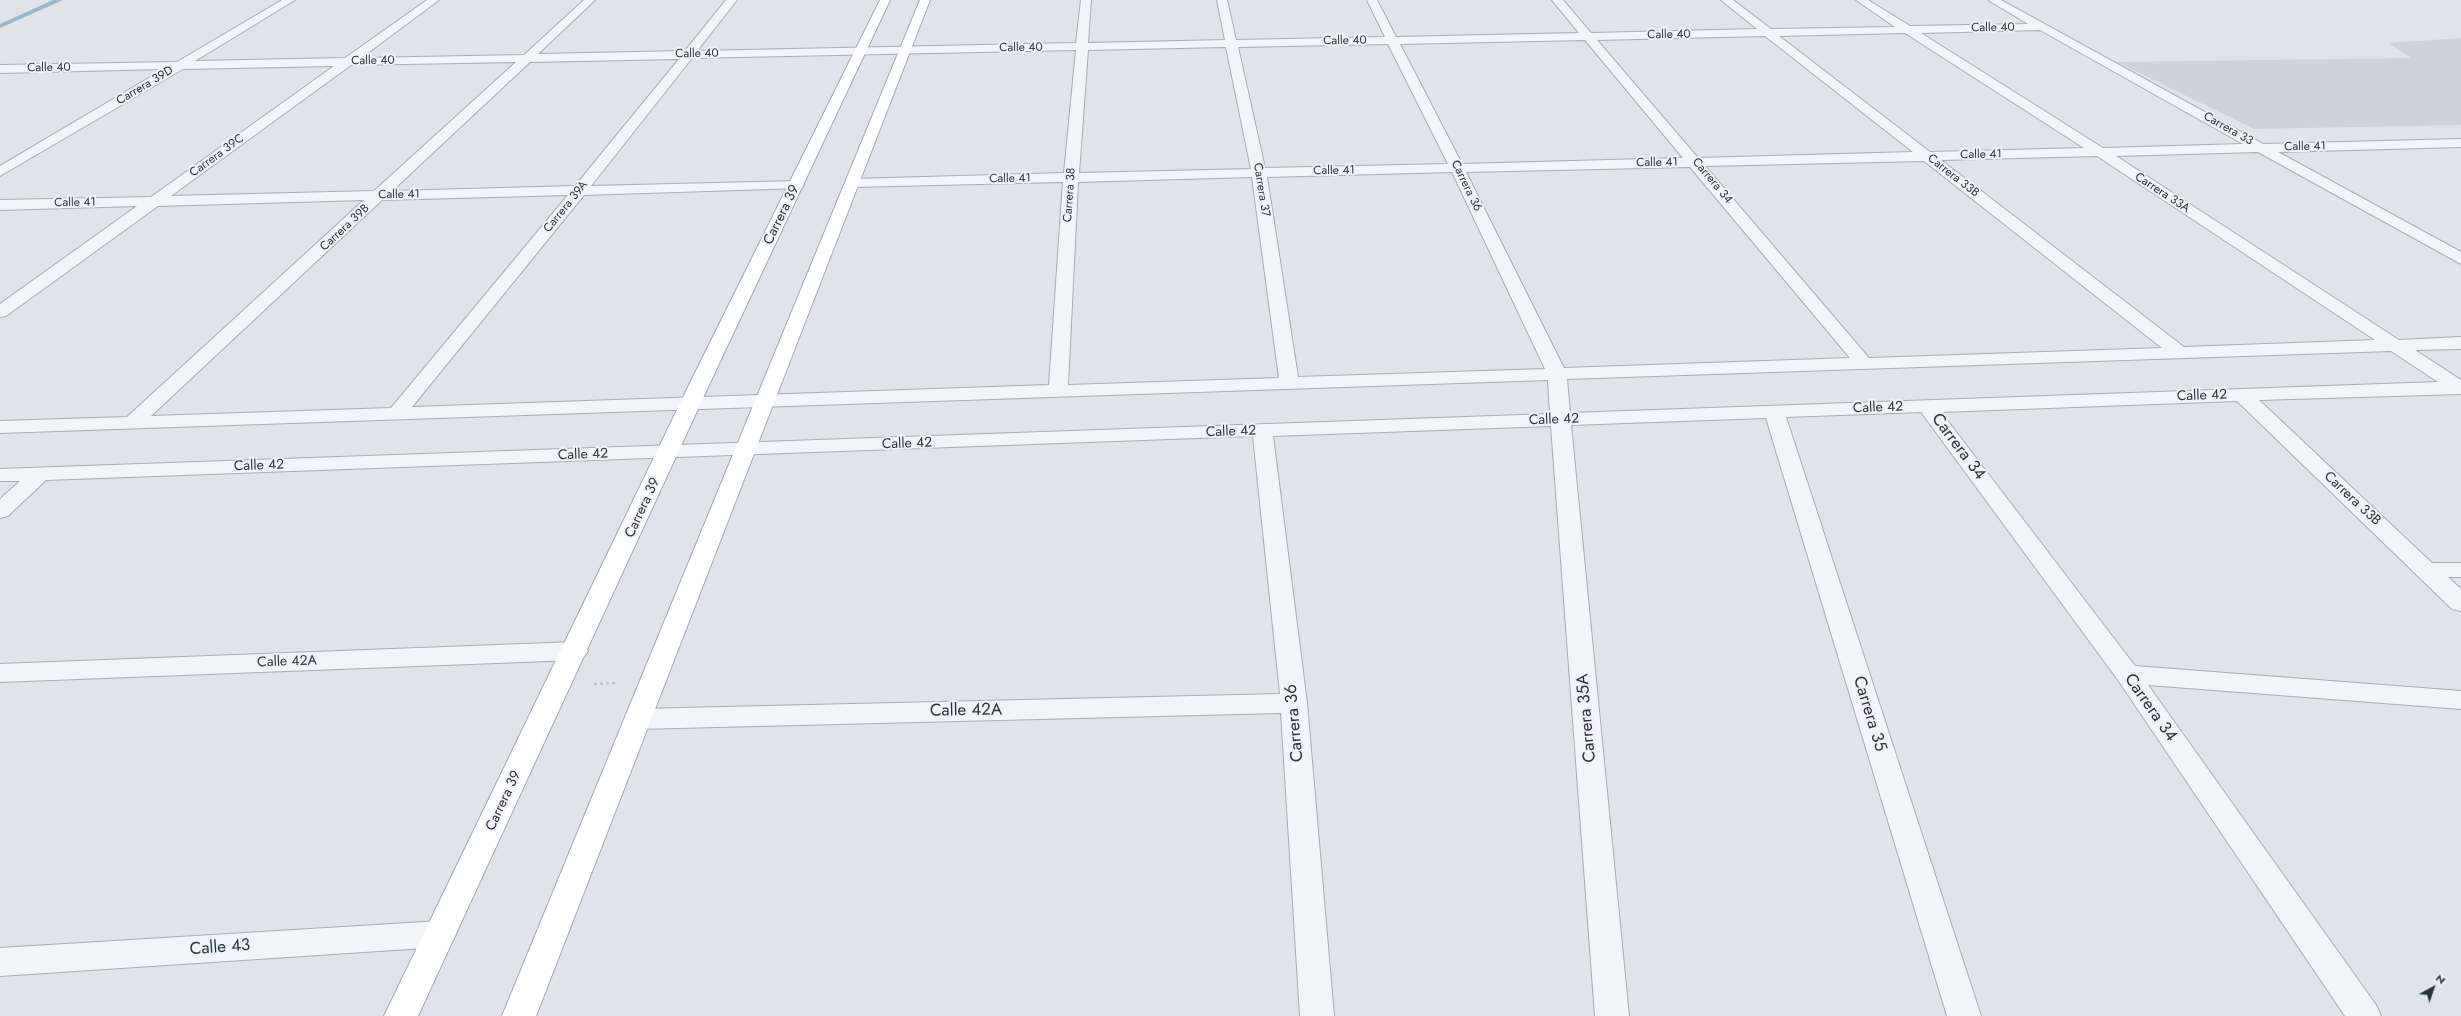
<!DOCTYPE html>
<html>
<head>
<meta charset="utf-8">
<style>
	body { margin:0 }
	#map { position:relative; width:2461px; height:1016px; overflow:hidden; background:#e0e4e9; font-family:Jost,sans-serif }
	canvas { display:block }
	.north { position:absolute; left:2413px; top:968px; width:40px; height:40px; -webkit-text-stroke:3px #eff3f6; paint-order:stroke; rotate:40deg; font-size:11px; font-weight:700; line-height:16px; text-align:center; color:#283340 }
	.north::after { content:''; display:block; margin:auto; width:14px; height:18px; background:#283340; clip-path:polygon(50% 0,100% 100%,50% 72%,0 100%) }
</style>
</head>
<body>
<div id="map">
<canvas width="2461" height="1016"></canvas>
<div class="north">N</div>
</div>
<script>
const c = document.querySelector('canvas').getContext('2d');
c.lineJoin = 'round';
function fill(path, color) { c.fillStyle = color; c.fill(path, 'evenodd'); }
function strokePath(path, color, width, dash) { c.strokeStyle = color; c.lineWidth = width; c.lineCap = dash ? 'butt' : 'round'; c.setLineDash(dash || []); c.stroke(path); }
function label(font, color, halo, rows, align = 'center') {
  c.font = font + ' Jost,sans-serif'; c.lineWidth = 4; c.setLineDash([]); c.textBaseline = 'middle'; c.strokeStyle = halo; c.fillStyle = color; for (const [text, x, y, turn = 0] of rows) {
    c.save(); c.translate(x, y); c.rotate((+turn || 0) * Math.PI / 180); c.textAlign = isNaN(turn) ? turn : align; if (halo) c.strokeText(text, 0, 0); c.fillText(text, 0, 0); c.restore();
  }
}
const built = new Path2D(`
	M2461 38V125L2254 129 2117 62 2411 58 2389 43Z`);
const water = new Path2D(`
	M53 0H63L0 28V24Z`);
const path = new Path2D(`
	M594 684 617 683`);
const minor = new Path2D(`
	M282 0H295L195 61 345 58 427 0H439L361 58 524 55 584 0H595L538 54 685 51 726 0H737L697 51 1076 43 1081 0H1091L1088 43 1225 40 1217 0H1227L1236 40 1385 37 1367 0H1377L1396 37 1579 33 1552 0H1563L1591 33 1757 29 1721 0H1733L1771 29 1895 27 1856 0H1868L1910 26 2028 24 1988 0H2001L2263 144 2461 139V147L2278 152 2461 252V264L2258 152 2116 156 2399 340 2461 337V349L2415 350 2461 380V394L2259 400 2432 563H2461V577H2448L2461 589V611L2452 609 2237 401 1941 412 2135 666 2461 691V709L2148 685 2376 1005 2381 1016H2345L2118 680 1921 412 1786 417 1981 1016H1947L1766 418 1571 425 1629 1016H1595L1551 426 1273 436 1307 703 1334 1016H1300L1281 713 638 729 629 726 625 719 629 712 638 709 1280 694 1253 436 46 480 8 516 0 518V499L20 481H0V469L1550 414 1548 380 0 433V421L127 417 364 200 158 206 6 316 0 317V304L137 206 0 210V200L151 197 334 66 183 69 0 176V166L164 69 0 73V65L177 62ZM2040 30 2243 144 2103 148 1921 33ZM1905 33 2084 148 1930 152 1779 36ZM1765 36 1913 152 1698 158 1597 40ZM1585 40 1683 158 1462 164 1400 44ZM1388 44 1448 164 1265 168 1238 47ZM1226 47 1251 169 1079 173 1088 50ZM1076 50 1064 173 854 179 847 183 854 187 1063 182 1049 385 412 407 584 195 802 188 804 185 797 181 591 186 692 58ZM679 59 575 186 392 191 530 62ZM516 62 374 191 171 196 351 65ZM2097 156 2375 340 2184 347 1941 160ZM1924 161 2162 348 1869 358 1705 166ZM1690 167 1850 358 1564 368 1466 172ZM1452 172 1545 369 1298 377 1267 177ZM1252 177 1279 378 1068 385 1078 182ZM568 195 391 408 151 416 382 200ZM2391 351 2438 382 1570 413 1567 379Z
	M575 642 584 645 588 651 584 657 575 660 0 682V664Z
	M440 921 451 924 456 934 451 944 440 947 0 976V948Z`);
const major = new Path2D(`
	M880 0H890L709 385 418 1016H384L689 385Z
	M920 0H930L536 1016H502Z`);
const farStreetnames = [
	["Calle 40",1993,28,-1],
	["Calle 40",1669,35,-1],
	["Calle 40",1345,41,-1],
	["Calle 40",1021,48,-1],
	["Calle 40",697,54,-1],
	["Calle 40",373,61,-1],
	["Calle 40",49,68,-1],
	["Carrera 39D",145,86,-31],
	["Carrera 33",2228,129,29],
	["Calle 41",2305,147,-1],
	["Calle 41",1981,155,-1],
	["Carrera 39C",217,156,-36],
	["Calle 41",1657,163,-1],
	["Calle 41",1334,171,-1],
	["Carrera 33B",1953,176,38],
	["Calle 41",1010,179,-1],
	["Carrera 34",1712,181,50],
	["Carrera 36",1466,186,64],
	["Carrera 37",1261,190,81],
	["Carrera 33A",2162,193,33],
	["Calle 41",399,195,-1],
	["Carrera 38",1070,195,-86],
	["Calle 41",75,203,-1],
	["Carrera 39A",566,207,-51],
	["Carrera 39B",345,228,-43]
];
const streetNames = [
	["Carrera 39",782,215,-64],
	["Calle 42",2202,396,-2],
	["Calle 42",1878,408,-2],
	["Calle 42",1554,420,-2],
	["Calle 42",1231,432,-2],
	["Calle 42",907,444,-2],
	["Calle 42",583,455,-2],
	["Calle 42",259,466,-2],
	["Carrera 33B",2352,499,43],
	["Carrera 39",643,508,-65],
	["Calle 42A",287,662,-2],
	["Carrera 39",504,801,-65]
];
const nearStreetnames = [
	["Carrera 34",1958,447,53],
	["Carrera 34",2150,708,55],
	["Calle 42A",966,711,-1],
	["Carrera 35",1869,714,73],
	["Carrera 35A",1587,718,-95],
	["Carrera 36",1295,723,-95],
	["Calle 43",220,948,-4]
];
fill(built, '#ced3db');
fill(water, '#9bb5c9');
strokePath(minor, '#a5abb3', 2);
strokePath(major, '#9fa9b5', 2);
strokePath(path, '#bec2c7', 2.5, [3, 3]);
fill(minor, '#f3f4f7');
fill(major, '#fff');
label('12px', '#283340', '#eff3f6', farStreetnames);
label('14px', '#283340', '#eff3f6', streetNames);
label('17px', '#283340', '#eff3f6', nearStreetnames);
</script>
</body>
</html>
